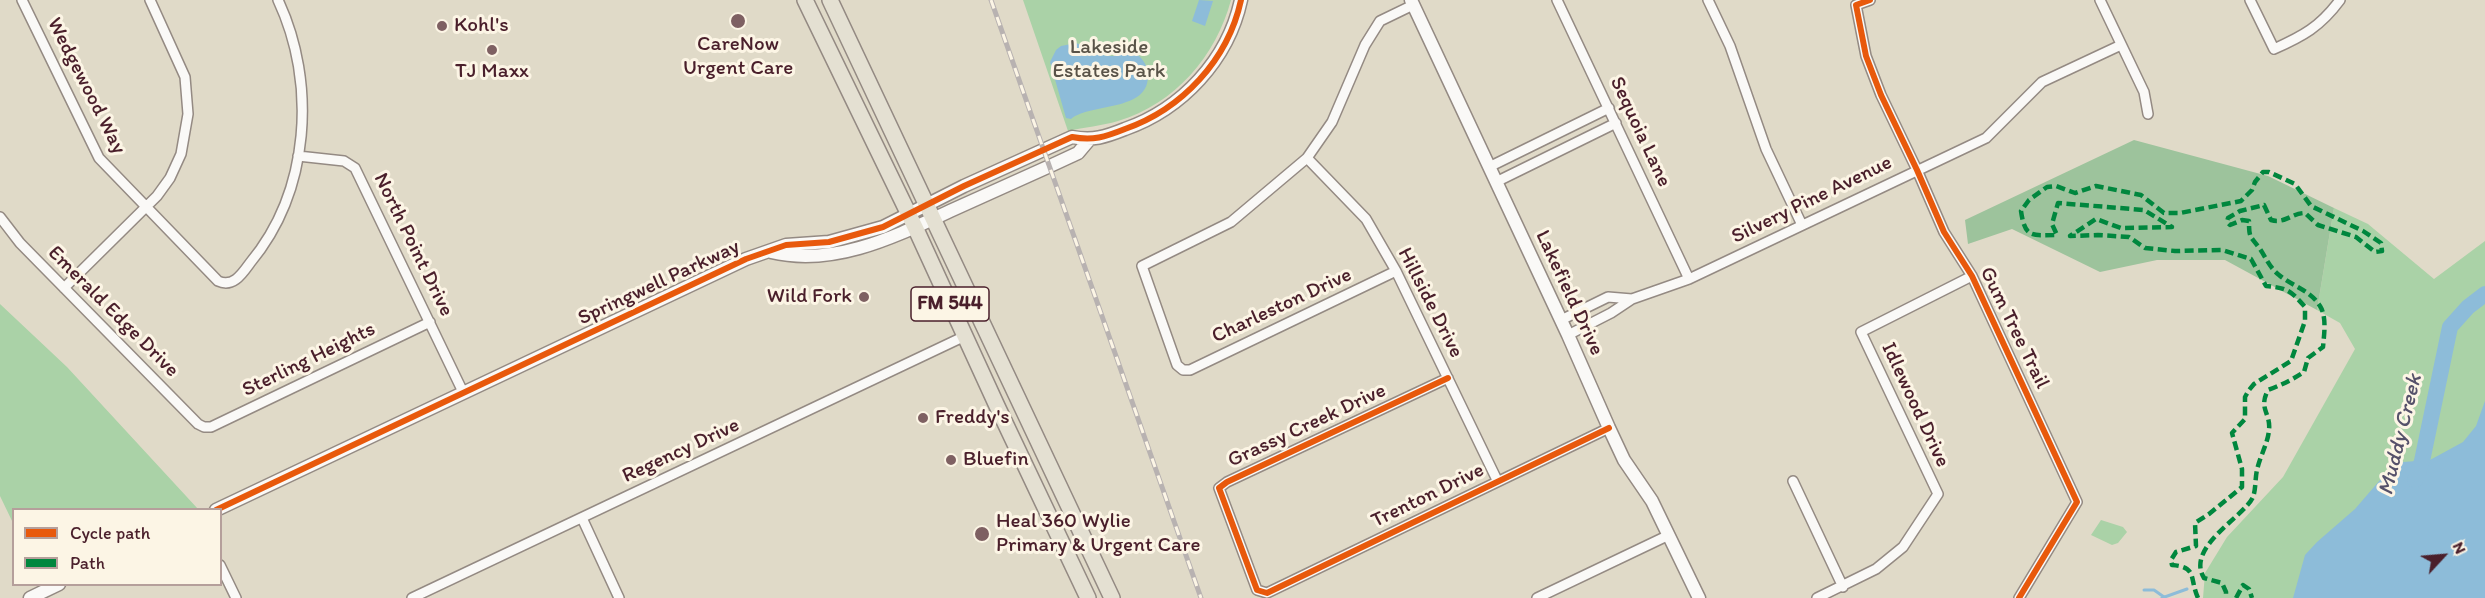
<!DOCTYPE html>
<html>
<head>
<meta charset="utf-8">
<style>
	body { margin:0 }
	#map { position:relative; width:2485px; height:598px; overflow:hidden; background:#e0dac8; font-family:Itim,sans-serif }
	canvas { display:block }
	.legend { position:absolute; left:12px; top:508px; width:210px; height:78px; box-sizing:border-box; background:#fcf5e5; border:2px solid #b59f9b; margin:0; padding:8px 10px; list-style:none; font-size:18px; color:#4a1f2b }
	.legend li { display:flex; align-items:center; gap:12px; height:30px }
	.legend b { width:30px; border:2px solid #b59f9b }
	.north { position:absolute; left:2413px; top:526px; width:60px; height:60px; -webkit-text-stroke:4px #fcf5e5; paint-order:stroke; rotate:64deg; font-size:16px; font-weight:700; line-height:24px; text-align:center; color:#4a1f2b }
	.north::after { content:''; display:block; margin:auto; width:21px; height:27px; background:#4a1f2b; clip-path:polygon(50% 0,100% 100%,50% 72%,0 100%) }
</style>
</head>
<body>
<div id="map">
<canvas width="2485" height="598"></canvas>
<ul class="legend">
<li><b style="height:8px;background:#e8590c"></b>Cycle path</li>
<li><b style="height:8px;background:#00873e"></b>Path</li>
</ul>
<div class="north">N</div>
</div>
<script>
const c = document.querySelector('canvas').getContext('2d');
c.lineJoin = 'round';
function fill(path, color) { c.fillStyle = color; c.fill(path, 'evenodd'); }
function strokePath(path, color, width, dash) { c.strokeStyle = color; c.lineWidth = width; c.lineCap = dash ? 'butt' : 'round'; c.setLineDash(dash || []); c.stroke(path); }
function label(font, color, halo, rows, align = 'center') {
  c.font = font + ' Itim,sans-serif'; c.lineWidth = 6; c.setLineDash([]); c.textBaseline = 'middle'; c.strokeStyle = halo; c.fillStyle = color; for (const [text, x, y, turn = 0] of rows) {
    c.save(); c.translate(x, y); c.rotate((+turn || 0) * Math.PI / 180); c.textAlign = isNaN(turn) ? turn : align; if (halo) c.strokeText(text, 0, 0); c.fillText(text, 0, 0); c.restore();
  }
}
const green = new Path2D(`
	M1023 0H1231C1216 56 1175 104 1118 121 1102 126 1084 127 1068 131Z
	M2334 208 2368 224 2434 279 2485 241V598H2203L2205 573 2227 537 2283 477 2355 349 2340 323 2317 310Z
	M0 304 67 367 198 509 14 510 13 523 0 496Z
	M2101 520 2123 527 2127 532 2118 543 2112 545 2091 535Z`);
const forest = new Path2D(`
	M2134 140 2268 176 2334 208 2317 310 2225 260H2157L2100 272 2012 229 1968 244 1965 220Z`);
const water = new Path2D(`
	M1199 0 1213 1 1205 26 1192 21Z
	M1076 43C1088 47 1098 56 1110 56 1118 57 1126 50 1133 52 1139 54 1146 63 1147 69 1156 113 1091 102 1071 119L1066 118 1050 62 1056 50 1061 46Z
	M2485 401V598H2293L2305 555 2317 542 2355 509 2380 480 2403 462 2430 460 2463 442 2476 426Z`);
const stream = new Path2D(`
	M2144 590H2154L2164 597
	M2162 598 2187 589`);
const river = new Path2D(`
	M2415 480 2422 461 2450 327 2468 307 2485 294`);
const minor = new Path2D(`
	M22 0 99 158 218 281C233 288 242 274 250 263 310 191 317 83 278 0
	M1557 0 1689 279
	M1708 0 1730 46 1766 149 1802 225
	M1870 0 1856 5 1866 56 1881 95 1917 170 1944 232 1972 276 2077 502 2019 598
	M2100 0 2144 92 2148 114
	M2250 0 2274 49C2303 36 2320 27 2340 0
	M298 156 344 161 355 168 463 392
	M1307 158 1366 219 1396 271 1497 480
	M1489 167 1609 108
	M1496 182 1616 123
	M0 217 20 243 198 424 204 427H211L430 322
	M1396 271 1190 370H1183L1177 365 1142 266 1231 222 1307 158 1332 122 1365 45 1380 21 1413 5
	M64 288 157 196 170 178 181 154 188 114 185 77 150 0
	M1632 299 1689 279 1986 138 2042 82 2121 45
	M1561 320 1608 297 1632 299 1611 313 1568 335
	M1448 378 1227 482 1219 488 1257 590 1267 593 1609 428
	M1793 481 1843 587
	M582 518 619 598
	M220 565 236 598
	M412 598 965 336
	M1537 598 1669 535
	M1817 598 1876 569 1903 547 1938 494 1861 332 1972 276`);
const tertiary = new Path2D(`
	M1411 0 1568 335 1609 428 1624 460 1652 501 1699 598
	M771 252C834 267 894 237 950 211 983 196 1017 181 1050 166L1078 153 1089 140
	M216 510 746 259 786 245 829 242 883 227 964 186 1072 137C1093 141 1105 137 1125 129 1182 109 1228 60 1241 0
	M30 598 59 584`);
const primary = new Path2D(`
	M805 0 915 227 997 406 1088 598
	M830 0 1112 598`);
const rail = new Path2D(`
	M991 0 1201 598`);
const quiet = new Path2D(`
	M2198 598C2189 578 2198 567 2172 565L2171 560 2176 552 2196 546 2195 523 2209 514 2242 487V469L2232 433 2245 419V397L2249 390 2254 384 2291 361 2305 321V307C2291 291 2288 288 2266 286L2251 259 2222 250 2175 251 2145 248 2129 237 2098 235 2070 236 2096 219 2121 228 2172 227 2144 210 2058 203 2052 224 2057 235C2032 235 2025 239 2021 211L2029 200 2047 187 2056 186 2075 193 2096 186 2141 195 2164 213H2180L2241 201 2252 190 2255 182 2263 172H2269L2295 184 2311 206 2363 231 2381 243 2382 251 2375 252 2356 237 2318 225 2305 213C2292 213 2285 224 2271 220L2264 205 2240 211 2228 218 2227 222 2230 225 2242 220 2249 221C2249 239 2250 235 2260 249 2266 258 2270 268 2279 275 2292 286 2310 290 2320 306 2327 317 2324 335 2323 347L2308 358 2304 372C2292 380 2281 385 2268 390 2258 409 2271 413 2269 430 2268 443 2260 456 2257 470 2255 478 2256 489 2253 497 2245 516 2185 547 2204 578L2222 583 2226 592V598
	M2236 598 2243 585 2249 589 2252 598`);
const cycleway = new Path2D(`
	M1870 0 1856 5 1866 56 1881 95 1917 170 1944 232 1972 276 2077 502 2019 598
	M1448 378 1227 482 1219 488 1257 590 1267 593 1609 428
	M216 510 746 259 786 245 829 242 883 227 964 186 1072 137C1093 141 1105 137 1125 129 1182 109 1228 60 1241 0`);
const markers = [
	[738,21,8,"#7e6062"],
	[442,26,6,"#7e6062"],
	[492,50,6,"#7e6062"],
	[864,297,6,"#7e6062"],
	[923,418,6,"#7e6062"],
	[951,460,6,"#7e6062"],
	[982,534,8,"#7e6062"]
];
const shields = [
	[950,304,78]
];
const shieldNames = [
	["FM 544",950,304]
];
const poiNames = [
	["Kohl's",454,26],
	["CareNow",738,45,"center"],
	["Urgent Care",738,69,"center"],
	["TJ Maxx",492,72,"center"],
	["Wild Fork",852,297,"right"],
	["Freddy's",935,418],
	["Bluefin",963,460],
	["Heal 360 Wylie",996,522],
	["Primary & Urgent Care",996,546]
];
const parkNames = [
	["Lakeside",1109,48],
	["Estates Park",1109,72]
];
const streetNames = [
	["Wedgewood Way",86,86,63],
	["Sequoia Lane",1640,132,65],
	["Silvery Pine Avenue",1812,200,-26],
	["North Point Drive",413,245,64],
	["Springwell Parkway",659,283,-25],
	["Lakefield Drive",1569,293,65],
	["Hillside Drive",1430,303,63],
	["Charleston Drive",1282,306,-25],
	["Emerald Edge Drive",113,312,45],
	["Gum Tree Trail",2014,328,64],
	["Sterling Heights",309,360,-26],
	["Idlewood Drive",1915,405,65],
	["Grassy Creek Drive",1307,426,-25],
	["Regency Drive",681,451,-25],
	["Trenton Drive",1428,496,-26]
];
const waterNames = [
	["Muddy Creek",2401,435,-76]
];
fill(green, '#aad2a7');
fill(forest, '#9dc39c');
fill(water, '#8dbcd9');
strokePath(stream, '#8dbcd9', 3);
strokePath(river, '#8dbcd9', 16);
strokePath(minor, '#948a83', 12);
strokePath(tertiary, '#948a83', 15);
strokePath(primary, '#948a83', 18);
strokePath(minor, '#faf9f7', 9);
strokePath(tertiary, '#faf9f7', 12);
strokePath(primary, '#e4e0d2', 15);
strokePath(rail, '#b8b2b1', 5);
strokePath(rail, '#fcf5e5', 3, [9]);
strokePath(quiet, '#00873e', 4.5, [9, 4.5]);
strokePath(cycleway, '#e8590c', 6);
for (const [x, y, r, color] of markers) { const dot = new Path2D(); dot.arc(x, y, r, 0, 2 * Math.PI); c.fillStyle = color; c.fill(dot); strokePath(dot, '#fcf5e5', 2); }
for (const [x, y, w] of shields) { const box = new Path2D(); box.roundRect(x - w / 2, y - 17, w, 34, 4.5); c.fillStyle = '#fcf5e5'; c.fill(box); strokePath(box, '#4a1f2b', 1.5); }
label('bold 20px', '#4a1f2b', null, shieldNames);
label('21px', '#4a1f2b', '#fcf5e5', poiNames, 'left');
label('21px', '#595348', '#fcf5e5', parkNames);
label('21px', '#4a1f2b', '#fcf5e5', streetNames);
label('italic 22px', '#55516a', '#fcf5e5', waterNames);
</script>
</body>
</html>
